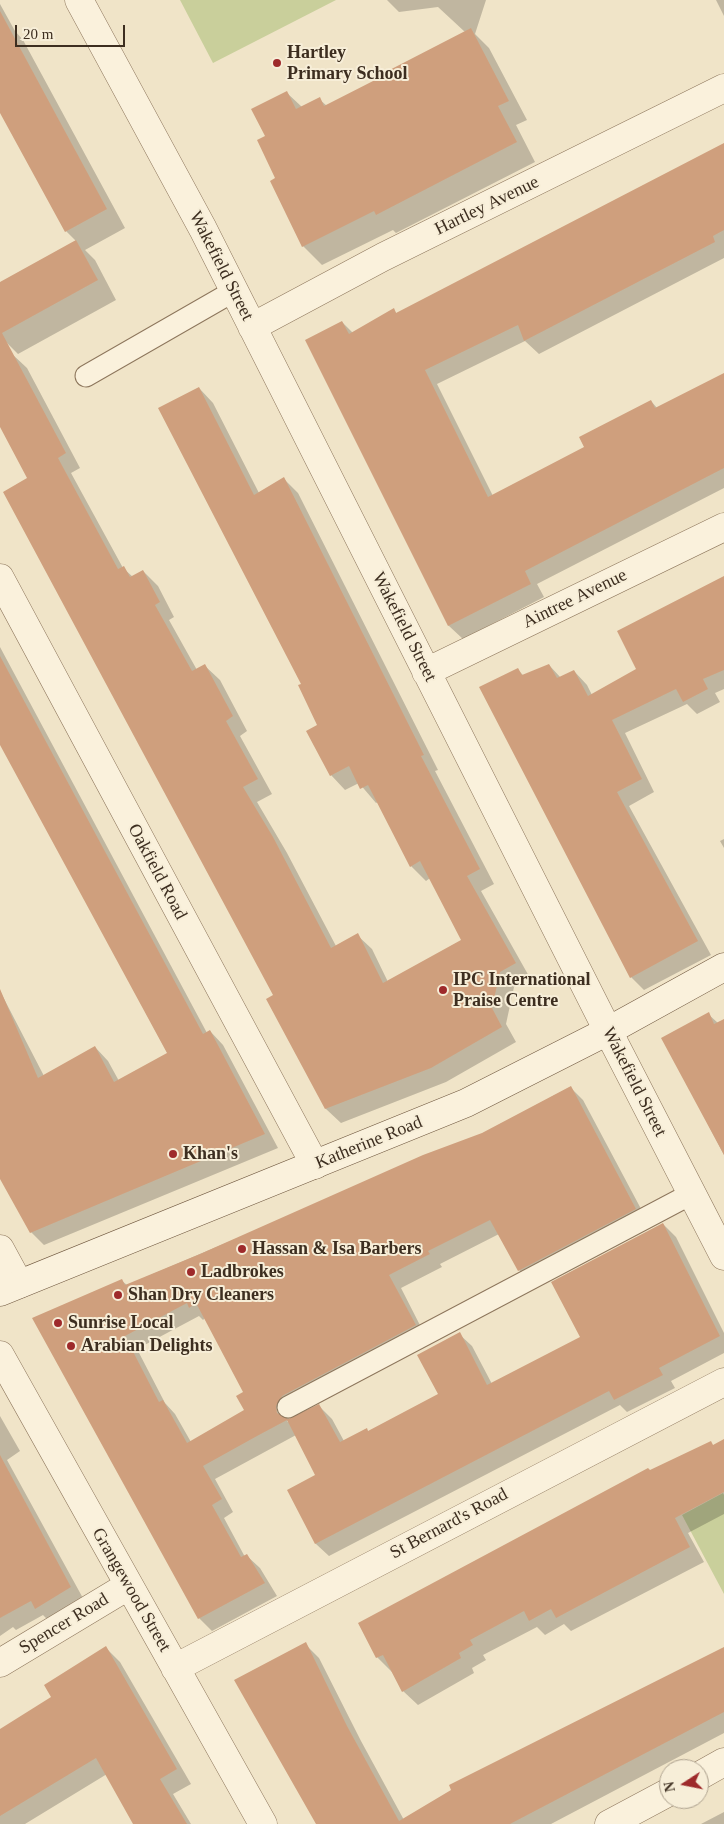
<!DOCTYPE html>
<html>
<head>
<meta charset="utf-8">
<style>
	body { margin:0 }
	#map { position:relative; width:724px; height:1824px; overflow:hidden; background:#f0e4c8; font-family:"Times New Roman",serif }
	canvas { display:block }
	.north { position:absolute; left:659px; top:1759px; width:50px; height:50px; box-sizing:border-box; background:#f7eed8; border:1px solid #ada18e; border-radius:50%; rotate:259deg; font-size:14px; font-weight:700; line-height:20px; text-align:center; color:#3d2e20 }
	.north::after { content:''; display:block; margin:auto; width:18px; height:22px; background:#9e2a2b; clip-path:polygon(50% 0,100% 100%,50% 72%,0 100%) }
	.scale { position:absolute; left:15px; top:25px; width:110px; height:22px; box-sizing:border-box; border:2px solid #3d2e20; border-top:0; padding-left:6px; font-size:15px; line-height:18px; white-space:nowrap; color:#3d2e20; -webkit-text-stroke:4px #f7eed8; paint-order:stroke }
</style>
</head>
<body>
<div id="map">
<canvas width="724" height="1824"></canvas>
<div class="north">N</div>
<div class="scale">20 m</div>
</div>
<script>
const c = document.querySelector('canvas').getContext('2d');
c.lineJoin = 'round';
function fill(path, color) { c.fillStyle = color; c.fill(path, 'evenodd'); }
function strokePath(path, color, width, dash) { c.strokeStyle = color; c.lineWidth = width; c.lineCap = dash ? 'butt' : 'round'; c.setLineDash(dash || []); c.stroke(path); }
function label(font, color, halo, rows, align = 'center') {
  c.font = font + ' "Times New Roman",serif'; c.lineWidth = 4; c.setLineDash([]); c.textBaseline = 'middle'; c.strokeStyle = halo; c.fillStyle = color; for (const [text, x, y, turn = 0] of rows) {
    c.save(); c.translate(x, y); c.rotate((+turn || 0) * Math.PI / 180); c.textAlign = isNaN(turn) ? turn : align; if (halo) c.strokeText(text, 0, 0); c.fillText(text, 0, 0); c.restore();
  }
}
const green = new Path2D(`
	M180 0H336L213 63Z
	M723 1493 724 1495V1594L682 1515Z`);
const shadow = new Path2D(`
	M387 0H486L475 34 489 48 527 120 516 125 535 162 396 233 393 230 322 265 303 246 277 179 266 137 287 93 302 107 319 99 327 106 379 80 465 32 438 7 399 12Z
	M716 0H724V16Z
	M0 4 15 31 23 40 125 228 85 250 95 260 116 300 18 354 0 336V283L76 241 66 231 0 111Z
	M724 144V258L539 354 525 341 437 384 493 496 586 447 651 401 657 408 724 374V488L537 584 544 597 463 639 449 626 307 341 342 322 353 333 394 310 397 314Z
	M12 354 27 368 80 468 71 473 123 568 133 577 143 571 158 586 174 617 169 620 197 670 205 666 220 680 247 731 240 736 272 794 257 802 287 853 336 946 357 935 372 949 388 982 462 940 430 878 426 881 411 866 378 802 376 803 359 783 345 790 331 775 319 726 199 388 213 403 259 493 284 479 298 493 438 770 435 771 494 884 481 891 530 978 514 987 506 1024 516 1042 446 1082 341 1123 326 1109 268 999 275 996 29 478 0 425V360Z
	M724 577V689L715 693 720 702 697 714 687 704 625 733 654 792 629 806 711 955 644 990 631 977 518 670 524 676 549 665 561 678 574 671 587 685 592 695 638 669Z
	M0 647 207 1033 210 1031 223 1045 278 1148 44 1245 31 1232 0 1176V991L44 1076 95 1047 108 1061 119 1081 168 1054 0 742Z
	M724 839V848L720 841Z
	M708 1014 718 1023 724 1020V1155L663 1038Z
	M570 1087 583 1100 648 1222 532 1283 519 1270 499 1234 440 1264 442 1267 401 1288 427 1339 295 1409 287 1422 319 1406 332 1419 344 1441 366 1429 369 1432 439 1395 459 1334 472 1346 492 1384 582 1337 663 1224 676 1237 724 1333V1353L671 1381 675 1388 627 1412 620 1405 329 1556 316 1544 289 1491 317 1476 296 1435 215 1479 233 1512 224 1518 245 1557 247 1556 260 1568 277 1596 212 1631 199 1618 34 1318 122 1281 127 1285 482 1134ZM199 1316 203 1320 205 1318 245 1392V1411L191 1442 175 1414 165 1403 137 1349Z
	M0 1416 20 1451 7 1460 84 1600 50 1622 43 1615 16 1630 13 1627 0 1636Z
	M724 1441V1514L688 1533 704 1562 571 1631 564 1624 545 1635 537 1627 483 1655 486 1660 472 1668 474 1673 418 1705 403 1691 392 1672 377 1657 359 1624 650 1472Z
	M305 1644 319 1658 361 1741 404 1820 724 1648V1733L551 1824H317Z
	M106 1648 120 1662 191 1784 173 1794 191 1824H136L107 1774 25 1824H0V1731L53 1697Z
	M724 1812V1824H701Z`);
const building = new Path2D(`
	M0 11 107 209 65 232 0 113Z
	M471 28 509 101 498 106 517 142 376 215 374 211 302 247 270 181 275 178 257 140 265 136 251 109 287 91 296 109 320 97 324 106 377 79 376 77Z
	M724 143V230L713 236 715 242 524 341 518 325 425 370 488 497 584 447 579 437 651 400 655 408 724 373V468L525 571 531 584 448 626 305 340 342 321 349 334 394 308 396 313Z
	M76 240 98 280 2 333 66 453 58 458 118 569 124 566 130 577 143 570 160 602 155 605 192 671 205 664 233 716 226 721 258 779 243 787 273 837 331 948 358 933 383 983 461 940 420 861 410 867 368 785 360 789 349 766 330 776 306 731 317 725 298 685 301 684 158 408 199 387 254 495 284 477 424 755 421 756 480 869 467 876 516 963 500 972 492 1008 502 1027 431 1068 325 1109 266 999 273 995 3 492 27 478 0 427V282Z
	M724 576V670L703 679 708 689 683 702 676 689 612 720 642 779 617 792 698 941 630 978 479 687 518 668 522 675 549 664 557 678 574 670 588 696 636 669 617 631Z
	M0 656 203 1034 210 1030 265 1134 30 1233 0 1179V989L38 1078 95 1046 114 1082 167 1053 0 745Z
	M709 1012 714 1024 724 1019V1155L661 1038Z
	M571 1086 636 1209 518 1271 490 1220 428 1251 430 1254 389 1275 416 1325 282 1396 276 1406 277 1413 288 1419 319 1404 340 1442 367 1428 368 1431 438 1394 417 1355 460 1332 487 1385 580 1337 551 1282 663 1223 720 1336 659 1368 663 1375 614 1400 609 1391 315 1544 287 1490 315 1475 287 1420 257 1436 203 1466 222 1499 212 1505 241 1557 247 1554 265 1583 198 1619 32 1318 122 1279 125 1285 200 1254 423 1155 482 1133ZM187 1303 189 1308 196 1303 243 1392 236 1396 244 1410 187 1443 163 1400 159 1402 125 1336Z
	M724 1439V1492L675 1518 690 1547 556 1618 551 1609 529 1621 524 1611 470 1640 473 1645 459 1653 461 1658 402 1692 383 1655 376 1658 358 1623 648 1468 650 1470 711 1441 713 1445Z
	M0 1455 71 1587 35 1609 31 1601 0 1618Z
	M306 1642 347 1726 399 1821 451 1790 449 1785 724 1647V1712L510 1824H316L234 1680Z
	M106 1646 177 1769 160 1779 187 1824H133L96 1758 0 1816V1729L51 1697 44 1685Z`);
const lane = new Path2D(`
	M86 376 234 291
	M288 1407 691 1194`);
const street = new Path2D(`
	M79 0 203 229 608 1031 724 1256
	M252 327 383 257 724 88
	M0 578 315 1165
	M426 672 724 527
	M0 1249 19 1284
	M0 1355 263 1824
	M0 1663 128 1586
	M175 1668 724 1382
	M699 1776 724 1762
	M609 1824 669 1792`);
const secondary = new Path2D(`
	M0 1292 466 1103 608 1031 724 967`);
const markers = [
	[277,63,5,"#9e2a2b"],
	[443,990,5,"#9e2a2b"],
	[173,1154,5,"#9e2a2b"],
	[242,1249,5,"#9e2a2b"],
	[191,1272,5,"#9e2a2b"],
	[118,1295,5,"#9e2a2b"],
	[58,1323,5,"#9e2a2b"],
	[71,1346,5,"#9e2a2b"]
];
const poiNames = [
	["Hartley",287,53],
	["Primary School",287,74],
	["IPC International",453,980],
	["Praise Centre",453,1001],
	["Khan's",183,1154],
	["Hassan & Isa Barbers",252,1249],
	["Ladbrokes",201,1272],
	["Shan Dry Cleaners",128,1295],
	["Sunrise Local",68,1323],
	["Arabian Delights",81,1346]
];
const streetNames = [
	["Hartley Avenue",487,206,-26],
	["Wakefield Street",221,266,63],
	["Aintree Avenue",575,599,-26],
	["Wakefield Street",404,627,63],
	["Oakfield Road",157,872,62],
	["Wakefield Street",634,1082,63],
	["Katherine Road",369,1143,-22],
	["St Bernard's Road",449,1524,-28],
	["Grangewood Street",131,1590,60],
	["Spencer Road",64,1624,-31]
];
fill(green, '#c9cf9b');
fill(shadow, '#0003');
fill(building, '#cf9f7d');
strokePath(lane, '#8d765c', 23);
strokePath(street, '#8d765c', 29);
strokePath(secondary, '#6f573f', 29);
strokePath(lane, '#faf1dc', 21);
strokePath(street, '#faf1dc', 28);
strokePath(secondary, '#faf1dc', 28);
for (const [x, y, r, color] of markers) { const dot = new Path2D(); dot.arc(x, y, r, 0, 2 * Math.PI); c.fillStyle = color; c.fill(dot); strokePath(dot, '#f7eed8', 2); }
label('bold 18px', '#3d2e20', '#f7eed8', poiNames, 'left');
label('18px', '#3d2e20', '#f7eed8', streetNames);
</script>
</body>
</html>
